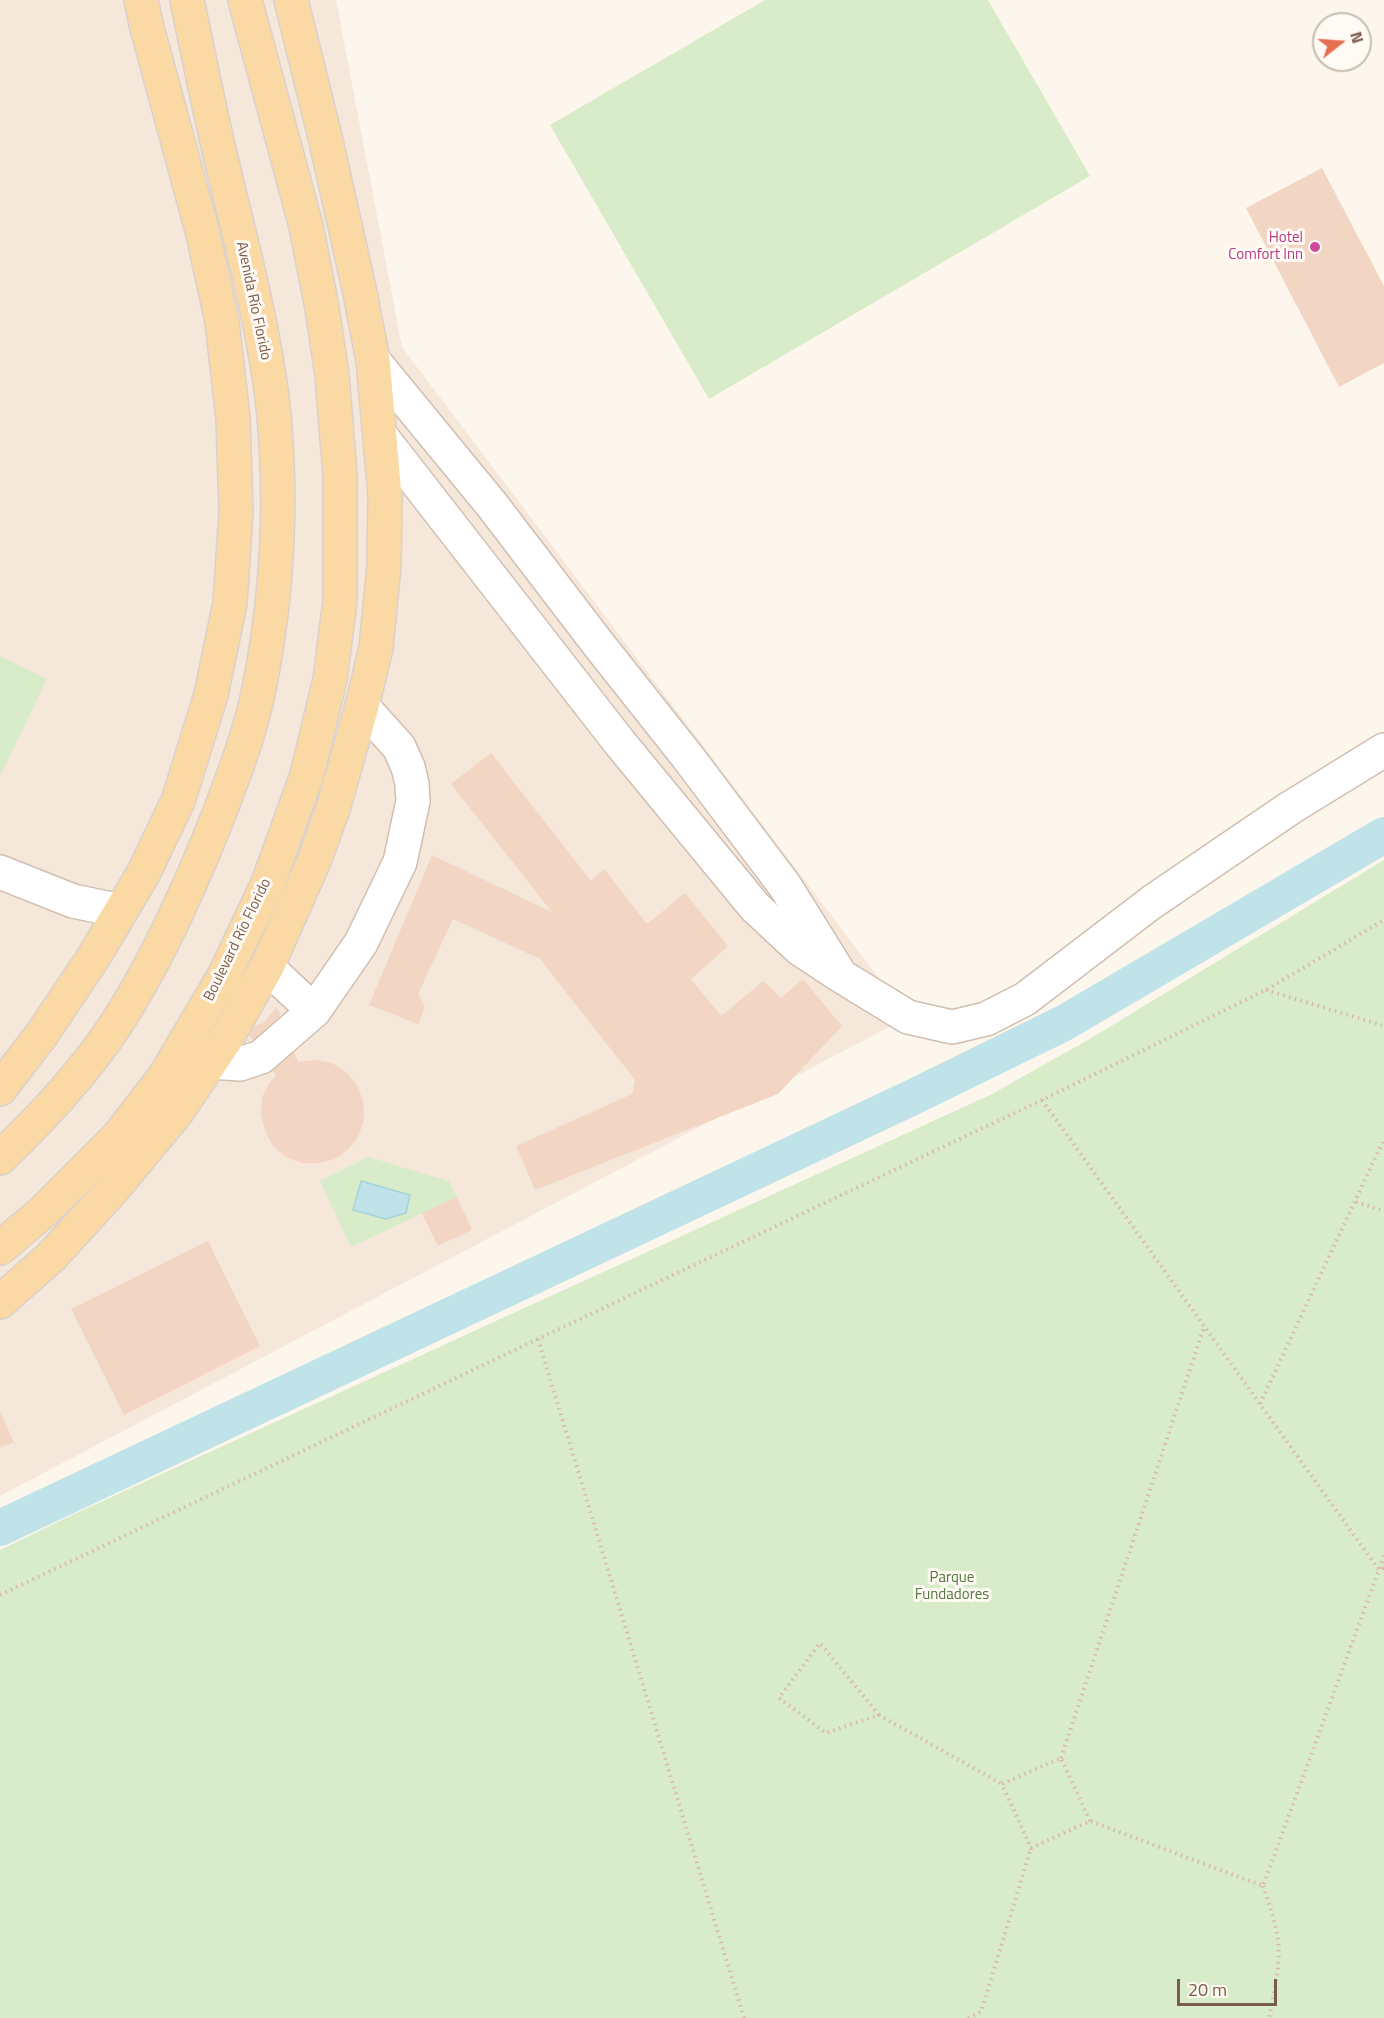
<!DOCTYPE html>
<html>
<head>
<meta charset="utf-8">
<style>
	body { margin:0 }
	#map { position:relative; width:1384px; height:2018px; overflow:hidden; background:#fdf6ec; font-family:"Titillium Web",sans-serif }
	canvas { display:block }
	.north { position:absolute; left:1312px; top:12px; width:60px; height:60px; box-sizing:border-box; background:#fffaf3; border:2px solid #cabbb1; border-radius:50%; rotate:73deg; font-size:16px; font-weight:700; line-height:24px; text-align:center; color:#7a5c4d }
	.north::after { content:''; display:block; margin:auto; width:21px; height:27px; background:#e76f51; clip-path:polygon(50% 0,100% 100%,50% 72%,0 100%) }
	.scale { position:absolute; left:1177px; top:1979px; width:100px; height:27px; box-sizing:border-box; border:3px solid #7a5c4d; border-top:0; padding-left:8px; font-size:18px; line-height:21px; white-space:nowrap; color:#7a5c4d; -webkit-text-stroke:4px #fffaf3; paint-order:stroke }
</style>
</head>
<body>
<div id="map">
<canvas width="1384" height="2018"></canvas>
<div class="north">N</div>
<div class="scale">20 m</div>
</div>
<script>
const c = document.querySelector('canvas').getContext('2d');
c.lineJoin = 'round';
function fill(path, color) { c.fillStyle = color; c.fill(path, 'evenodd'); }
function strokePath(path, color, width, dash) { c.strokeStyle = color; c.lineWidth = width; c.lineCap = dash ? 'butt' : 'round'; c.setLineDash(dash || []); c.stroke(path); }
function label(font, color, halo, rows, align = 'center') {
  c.font = font + ' "Titillium Web",sans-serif'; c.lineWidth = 6; c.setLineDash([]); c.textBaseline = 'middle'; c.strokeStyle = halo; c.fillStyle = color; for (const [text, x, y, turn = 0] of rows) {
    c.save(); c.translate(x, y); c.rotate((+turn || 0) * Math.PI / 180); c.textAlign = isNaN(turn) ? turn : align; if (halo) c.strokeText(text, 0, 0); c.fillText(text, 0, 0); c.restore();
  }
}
const residential = new Path2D(`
	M0 0H336L402 347 908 1017 0 1496Z`);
const green = new Path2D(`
	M765 0H988L1090 176 709 399 550 125Z
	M0 656 47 679 0 776Z
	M1384 860V2018H0V1550L72 1515 990 1095 1088 1040Z
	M368 1157 449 1181 457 1197 351 1247 320 1181Z`);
const water = new Path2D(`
	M361 1181 410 1195 406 1213 386 1219 353 1210Z`);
const canal = new Path2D(`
	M0 1528 911 1098 1064 1023 1384 835`);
const building = new Path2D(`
	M1322 168 1384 286V363L1339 387 1246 208Z
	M491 753 591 881 604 869 647 924 685 893 728 946 691 979 721 1016 763 981 781 998 803 979 842 1026 778 1094 535 1190 516 1146 632 1094 635 1080 540 959 453 919 418 994 425 1007 418 1024 369 1005 432 855 552 912 451 784Z
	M277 1007 298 1062 315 1060 332 1063 347 1073 358 1086 363 1102 364 1119 359 1135 349 1149 335 1159 319 1163H302L286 1157 273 1146 265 1131 261 1114 262 1097 270 1082 276 1076 245 1029 263 1023Z
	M457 1197 472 1230 438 1246 422 1213Z
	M208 1241 260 1346 124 1415 71 1309Z
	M0 1412 14 1442 0 1448Z`);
const path = new Path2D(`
	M1266 990 1384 1026
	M1042 1100 1379 1570 1384 1568
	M1356 1202 1384 1211
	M1260 1404 1384 1139
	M0 1595 538 1339
	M879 1715 820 1643 779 1698 826 1733 879 1715 1002 1784
	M1061 1758 1204 1327
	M1090 1821 1061 1758 1002 1784 1031 1848 1090 1821 1263 1886 1384 1556
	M1263 1886C1269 1904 1275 1921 1278 1940 1281 1965 1274 1993 1269 2018
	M744 2018 538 1339 1042 1100 1266 990 1384 920
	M968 2018 981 2012 1031 1848`);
const minor = new Path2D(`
	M373 360 492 505 599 645 687 756 785 886 841 976 800 949 755 907 620 743 381 436
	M0 872 73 901 121 911
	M267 967 314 1011
	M841 976 908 1017 952 1027 986 1019 1025 999 1152 902 1290 808 1384 750
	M211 1062 240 1064 261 1057 314 1011 361 943 400 862 413 801 412 784 408 767 399 747 362 706`);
const major = new Path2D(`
	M0 1089 42 1034 93 958 143 874 178 801 211 695 230 603 236 512 233 418 222 322 203 234 146 24 141 0
	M0 1158C46 1114 96 1060 128 1005 165 944 193 880 219 814 234 775 251 730 259 689 278 593 283 494 272 397 262 320 242 246 224 171 210 114 199 57 187 0
	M0 1248 44 1211 117 1138 165 1076 224 976 268 883 306 778 330 680 340 601V475L332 375 322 308 306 226 245 0
	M0 1302 51 1257 114 1188 177 1112 228 1036 267 967 314 861 334 806 362 706 376 648 384 566 385 496 373 360 359 288 325 137 291 0`);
const markers = [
	[1315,247,6,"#d1479c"]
];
const hotelNames = [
	["Hotel",1303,238],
	["Comfort Inn",1303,255]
];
const streetNames = [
	["Avenida Río Florido",253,301,78],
	["Boulevard Río Florido",238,940,-64]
];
const parkNames = [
	["Parque",952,1578],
	["Fundadores",952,1595]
];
fill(residential, '#f5e8da');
fill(green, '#d8ecc9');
fill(water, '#bfe3e8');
strokePath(water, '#a5d3da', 1.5);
strokePath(canal, '#bfe3e8', 36);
fill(building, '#f3d5c3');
strokePath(minor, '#d1beb0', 36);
strokePath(major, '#dad1cd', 36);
strokePath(path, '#d9b8a5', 4, [1.5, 4.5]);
strokePath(minor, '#fff', 33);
strokePath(major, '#fbd9a5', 33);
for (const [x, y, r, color] of markers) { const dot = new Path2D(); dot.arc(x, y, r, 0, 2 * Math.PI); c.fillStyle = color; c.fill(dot); strokePath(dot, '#fffaf3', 2); }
label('15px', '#b23c85', '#fffaf3', hotelNames, 'right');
label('15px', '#7a5c4d', '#fffaf3', streetNames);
label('15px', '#537a41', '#fffaf3', parkNames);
</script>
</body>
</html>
